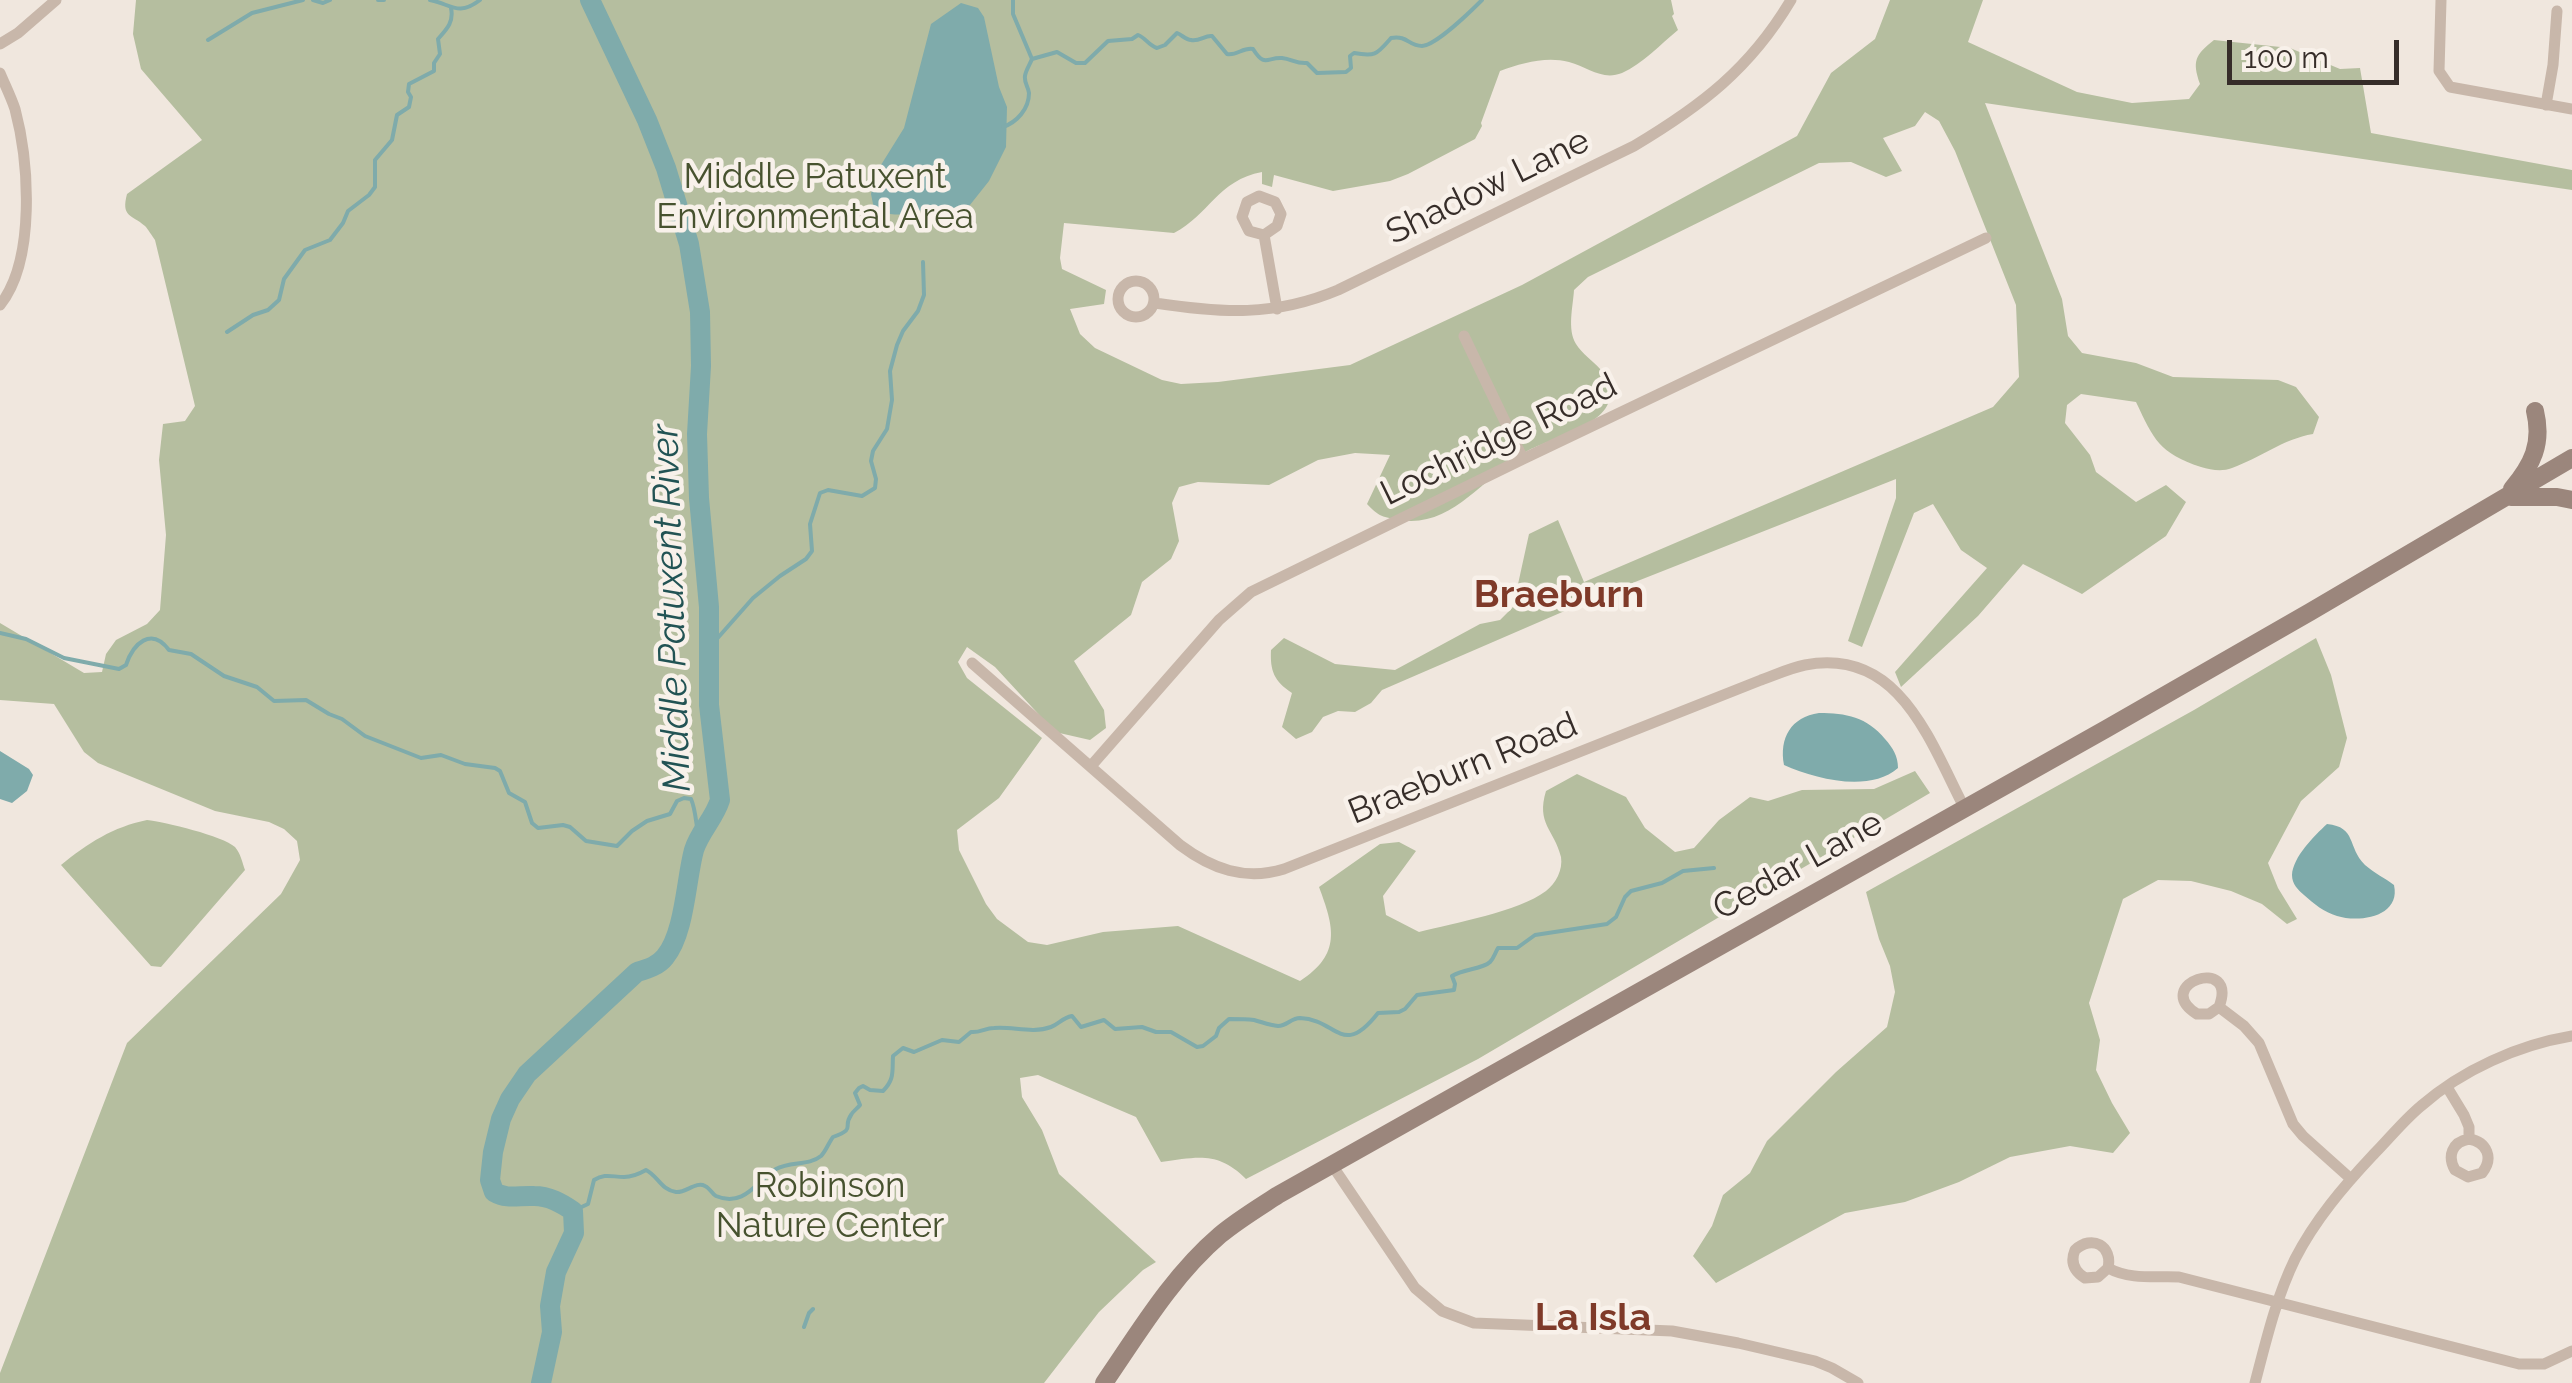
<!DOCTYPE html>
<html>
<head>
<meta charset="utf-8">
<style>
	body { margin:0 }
	#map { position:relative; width:2572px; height:1383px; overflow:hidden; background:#f0e7de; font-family:Raleway,sans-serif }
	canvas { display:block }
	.scale { position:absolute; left:2227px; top:40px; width:172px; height:45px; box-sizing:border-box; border:5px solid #362d29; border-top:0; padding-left:12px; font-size:30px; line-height:35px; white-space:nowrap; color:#362d29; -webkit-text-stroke:8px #f8f1ea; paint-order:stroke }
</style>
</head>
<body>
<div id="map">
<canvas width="2572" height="1383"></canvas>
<div class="scale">100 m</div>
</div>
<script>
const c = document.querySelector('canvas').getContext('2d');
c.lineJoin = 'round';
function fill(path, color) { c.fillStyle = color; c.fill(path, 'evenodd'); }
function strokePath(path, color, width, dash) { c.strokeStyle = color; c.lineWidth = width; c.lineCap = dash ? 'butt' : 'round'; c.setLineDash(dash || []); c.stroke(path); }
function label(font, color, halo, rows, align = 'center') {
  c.font = font + ' Raleway,sans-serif'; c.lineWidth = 9; c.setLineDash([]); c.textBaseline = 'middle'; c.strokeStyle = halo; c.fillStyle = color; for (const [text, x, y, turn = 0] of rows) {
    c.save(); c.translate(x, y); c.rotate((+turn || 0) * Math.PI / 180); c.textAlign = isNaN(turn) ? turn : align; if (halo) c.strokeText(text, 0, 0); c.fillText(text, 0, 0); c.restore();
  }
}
const green = new Path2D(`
	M136 0H1671L1674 14 1672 16 1678 30C1661 44 1642 64 1622 73 1602 81 1588 67 1569 62 1546 56 1522 63 1500 71L1481 123 1482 126 1475 139 1408 174 1390 181 1333 191 1274 175 1272 187 1262 184V172C1218 180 1209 215 1174 233L1064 223 1060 258 1062 269 1106 290 1104 304 1070 309 1080 334 1095 348 1162 380 1181 384 1218 382 1350 365 1522 285 1797 136 1831 73 1875 39 1890 0H1983L1968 42 2077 92 2132 103 2189 99 2200 84C2192 61 2195 55 2214 40L2290 48 2340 69 2360 68 2371 133 2572 170V190L1985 103 2062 299 2068 336 2082 353 2136 363 2173 377 2278 380 2296 387 2319 417 2313 434C2283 439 2260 458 2232 468 2222 472 2211 470 2201 467 2159 453 2154 440 2136 402L2081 394 2067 405 2065 423 2090 455 2096 472 2136 502 2166 485 2186 502 2166 536 2082 594 2023 564 1978 616 1901 687 1895 672 1987 568 1961 550 1933 504 1914 513 1862 647 1848 641 1896 498V479L1597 597 1382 690 1371 703 1355 712 1338 711 1323 717 1312 732 1296 739 1282 727 1292 693C1274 681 1270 671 1271 650L1284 638 1335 664 1395 670 1480 624 1500 620 1513 607 1529 534 1558 520 1584 582 1993 407 2019 377 2016 305 1955 151 1939 121 1925 112 1915 126 1883 138 1902 171 1886 177 1851 162 1819 163 1588 277 1574 290C1573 307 1567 329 1576 344 1588 363 1618 373 1609 401 1600 430 1541 440 1519 456 1481 481 1450 528 1400 520 1383 517 1379 517 1367 504L1390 455 1355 453 1318 460 1269 485 1198 482 1179 487 1172 503 1179 541 1171 559 1142 582 1131 615 1074 661 1104 710 1106 728 1090 740 1055 732 995 667 967 647 958 662 967 678 1042 738 999 798 957 830 959 850 986 904 997 919 1028 942 1047 945 1103 932 1178 926 1300 981C1342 954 1334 927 1319 887L1380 844 1399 842 1416 851 1383 896 1386 915 1419 932C1454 923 1518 912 1546 891 1556 883 1563 870 1561 857 1554 829 1536 824 1546 791L1577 774 1626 797 1645 828 1675 852 1694 848 1719 820 1750 797 1768 801 1802 790 1874 789 1915 771 1930 793 1478 1059 1246 1179C1218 1151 1198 1157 1161 1162L1136 1117 1038 1075 1020 1078 1022 1097 1042 1130 1059 1174 1156 1262 1143 1270 1099 1312 1044 1383H0V1373L127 1043 281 894 300 860 297 841 284 829 269 822 215 811 98 763 84 752 54 704 0 700V623L84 673 102 672 106 654 116 640 147 624 160 610 166 535 159 460 163 424 185 421 195 406 155 240C152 236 148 229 145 226 131 214 121 217 127 194L202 140 141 69 133 34Z
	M2316 638 2331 675 2347 738 2339 767 2301 801 2268 863 2278 888 2297 919 2287 924 2262 904 2231 891 2191 881 2158 880 2123 899 2089 1003 2100 1040 2096 1070 2112 1103 2130 1133 2113 1153 2070 1146 2010 1157 1959 1182 1905 1202 1845 1213 1716 1283 1693 1256 1712 1226 1723 1195 1750 1173 1767 1141 1836 1072 1887 1027 1895 992 1890 966 1879 939 1866 892 2194 710Z
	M147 820C165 822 223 836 235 847 241 854 242 862 245 870L161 967 151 966 61 865C88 843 113 827 147 820Z`);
const water = new Path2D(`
	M961 3 978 8 984 17 999 87 1007 107 1006 147 989 181 962 215C951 213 940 209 929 210 904 210 904 221 874 209L871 194 876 173 904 128 931 24Z
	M1819 713C1846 713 1867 717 1885 739 1893 748 1898 756 1898 768 1869 793 1816 779 1784 765 1779 738 1791 717 1819 713Z
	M0 751 29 769 33 775 27 791 12 803 0 799Z
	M2327 824C2357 827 2347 847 2365 865 2374 873 2385 878 2394 885 2401 917 2359 923 2337 916 2324 912 2314 904 2304 895 2298 890 2292 884 2292 875 2293 857 2314 836 2327 824Z`);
const stream = new Path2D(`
	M313 0 323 3 330 0
	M378 0H384
	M430 0C451 4 458 17 480 0
	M208 40 252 13 303 0
	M1032 59 1057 52 1076 63H1085L1108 41 1132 39 1138 35C1146 38 1148 45 1157 48L1165 45 1177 33C1182 35 1186 40 1191 40 1199 42 1205 35 1212 36L1227 54C1237 56 1243 47 1253 49 1265 68 1267 57 1282 58 1292 59 1296 64 1307 63L1317 73 1346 72 1351 68 1350 56 1354 53C1376 57 1377 54 1391 38 1408 35 1408 46 1422 46 1436 45 1471 11 1482 0
	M1003 127C1017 122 1029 109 1029 93 1028 86 1024 83 1025 76 1025 72 1031 62 1032 59L1013 14V0
	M227 332 253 315 268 310 279 300 284 279 305 250 330 240 343 223 348 211 369 195 375 187V160L392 140 397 115 409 107 411 97 408 92 409 84 434 71V63L440 54 438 39C447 29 454 22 451 8
	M0 633 26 639 64 658 119 669 126 665C133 644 151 626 169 650L191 654 224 676 257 687 274 701 306 700 329 714 342 719 365 736 421 758 441 755 465 764 495 768 500 771 509 793 525 802 532 823 538 828 563 825 570 827 586 841 617 846 632 831 647 821 670 814 677 801 684 798 691 799C696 810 696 826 699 838
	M708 649 753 598 780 576 806 559 812 551 810 524 820 493 828 490 862 496 875 488 876 479 871 461 873 451 887 429 892 400 890 371 897 345 903 331 918 311 924 295 923 262
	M573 1211 588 1204 594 1180C605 1173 612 1177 624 1177 632 1177 639 1174 646 1170 658 1176 661 1190 676 1192 686 1193 696 1181 705 1186 710 1188 712 1194 716 1196 744 1208 757 1181 776 1169 790 1161 809 1166 821 1156 826 1151 829 1142 833 1137 857 1128 842 1128 851 1115 853 1111 857 1109 860 1105L855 1093 859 1088 863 1086 870 1090 883 1091C895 1079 892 1071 893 1056L903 1048 914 1052 942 1040 959 1042 971 1032C980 1033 985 1028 994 1028 1012 1026 1032 1034 1051 1027 1059 1024 1062 1018 1072 1016L1081 1027 1104 1020 1115 1029 1142 1027 1156 1032H1171L1197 1047 1203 1046 1216 1036 1219 1028 1229 1019C1237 1019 1246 1019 1254 1020 1262 1022 1269 1025 1278 1026 1287 1026 1291 1018 1300 1018 1337 1019 1342 1059 1378 1013L1399 1012 1405 1009 1417 995 1454 990 1455 984 1452 976C1463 969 1483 969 1490 962 1494 958 1495 953 1498 948H1517L1535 935 1607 924 1616 917 1625 897 1631 891 1662 883 1683 871 1714 868
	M804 1327 809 1313 813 1309`);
const river = new Path2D(`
	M541 1383 552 1332 550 1306 556 1272 574 1233 573 1211C561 1203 549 1196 534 1196 519 1195 508 1200 494 1192L490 1180 493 1152 501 1119 510 1099 527 1074 637 972C647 969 658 966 665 957 685 933 686 879 694 850 700 831 714 819 720 800L709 705V607L699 498 697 434 701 366 700 312 689 244 666 168 647 120 590 0`);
const minor = new Path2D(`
	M2441 0 2439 71 2450 87 2572 109
	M0 44 18 33 56 0
	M0 73C5 85 11 97 15 109 29 162 36 260 0 305
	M2546 105 2553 65 2557 11
	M1264 235 1249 231 1242 217 1247 202 1259 196 1275 202 1281 214 1277 226 1264 235 1277 309
	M1118 299a18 18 0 1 1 36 0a18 18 0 1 1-36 0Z
	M1155 303C1221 313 1274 317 1338 290L1634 146C1701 106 1750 69 1791 0
	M1464 336 1523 459
	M972 663 1180 845C1212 869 1245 881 1284 869L1761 680C1775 675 1790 668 1805 665 1900 647 1930 742 1965 809
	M1091 766 1219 620 1251 592 1523 459 1986 238
	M2219 1007 2209 1014H2197C2150 984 2239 954 2219 1007L2244 1026 2259 1043 2293 1124 2303 1136 2351 1179
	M2447 1087 2464 1115 2469 1127V1139C2452 1142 2447 1156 2455 1170L2468 1177 2482 1173C2494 1158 2487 1142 2469 1139
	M1332 1165 1415 1288 1442 1311 1474 1323 1672 1331 1738 1343 1815 1361 1832 1368 1858 1383
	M2108 1268C2113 1246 2092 1234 2075 1250 2070 1262 2074 1271 2085 1278L2098 1277 2108 1268C2130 1280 2155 1276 2179 1277L2519 1364H2544L2572 1351
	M2255 1383C2266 1341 2276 1298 2295 1259 2315 1220 2343 1187 2373 1155 2389 1139 2403 1121 2421 1106 2462 1070 2518 1045 2572 1036`);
const secondary = new Path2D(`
	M2512 489C2532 465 2543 444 2535 411
	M2511 497H2557L2572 500
	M1104 1383C1139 1332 1172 1276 1220 1235 1238 1220 1258 1208 1278 1195L2106 729 2310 612 2572 458`);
const parkNames = [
	["Middle Patuxent",815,177],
	["Environmental Area",815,217],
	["Robinson",830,1186],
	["Nature Center",830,1226]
];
const streetNames = [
	["Shadow Lane",1488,187,-26],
	["Lochridge Road",1499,440,-26],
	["Braeburn Road",1463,769,-22],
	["Cedar Lane",1798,866,-29]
];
const neighbourhoodNames = [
	["Braeburn",1559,596],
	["La Isla",1593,1319]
];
const waterNames = [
	["Middle Patuxent River",672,608,-92]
];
fill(green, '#b5be9f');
fill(water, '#7fabab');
strokePath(stream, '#7fabab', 4);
strokePath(river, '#7fabab', 20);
strokePath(minor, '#c8b7aa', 11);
strokePath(secondary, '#9b867c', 18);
label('35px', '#47522f', '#f8f1ea', parkNames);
label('35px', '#362d29', '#f8f1ea', streetNames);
label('bold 38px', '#7f3a29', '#f8f1ea', neighbourhoodNames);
label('italic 38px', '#225354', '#f8f1ea', waterNames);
</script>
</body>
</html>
